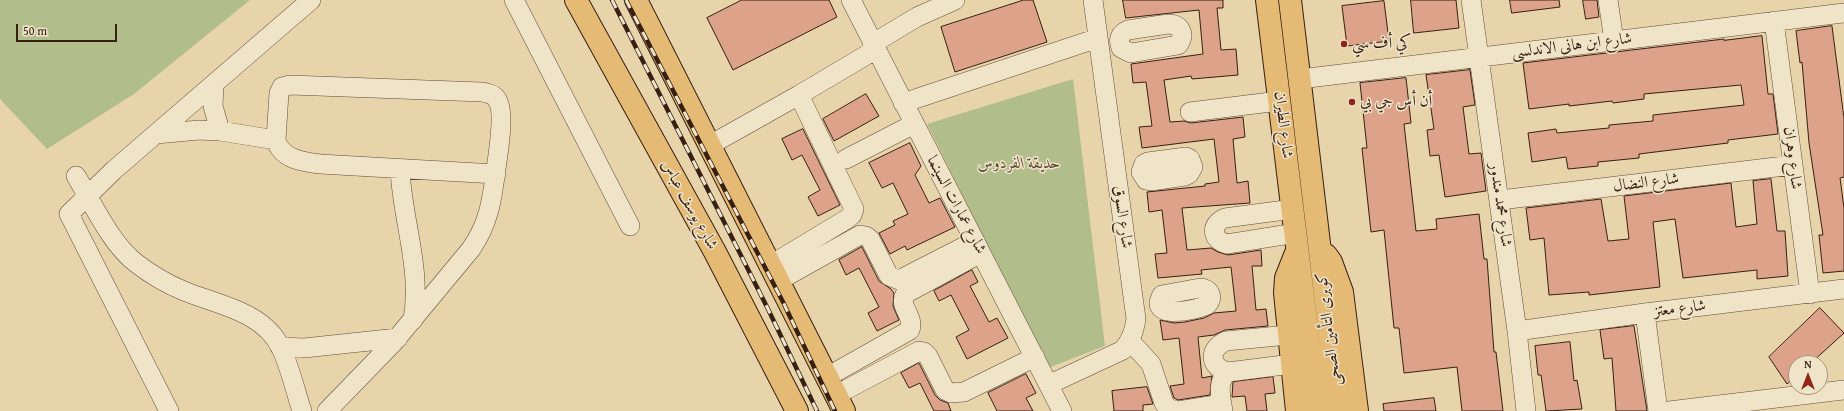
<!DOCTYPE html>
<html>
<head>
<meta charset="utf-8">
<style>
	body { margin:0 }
	#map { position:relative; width:1844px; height:411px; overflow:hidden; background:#e7d4aa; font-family:"Gentium Book Plus",serif }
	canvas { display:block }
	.north { position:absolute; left:1788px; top:355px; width:40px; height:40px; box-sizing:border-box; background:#efe3c8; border:1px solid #a5957f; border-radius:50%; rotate:0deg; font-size:11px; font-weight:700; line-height:16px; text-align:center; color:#371f12 }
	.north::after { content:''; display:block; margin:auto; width:14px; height:18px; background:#8f2418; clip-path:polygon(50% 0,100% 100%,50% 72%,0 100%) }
	.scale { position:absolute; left:16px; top:24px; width:101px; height:18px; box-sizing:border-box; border:2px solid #371f12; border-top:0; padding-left:5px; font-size:12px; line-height:14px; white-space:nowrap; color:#371f12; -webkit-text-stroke:3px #efe3c8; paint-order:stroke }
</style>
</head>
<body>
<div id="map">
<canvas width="1844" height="411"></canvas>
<div class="north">N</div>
<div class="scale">50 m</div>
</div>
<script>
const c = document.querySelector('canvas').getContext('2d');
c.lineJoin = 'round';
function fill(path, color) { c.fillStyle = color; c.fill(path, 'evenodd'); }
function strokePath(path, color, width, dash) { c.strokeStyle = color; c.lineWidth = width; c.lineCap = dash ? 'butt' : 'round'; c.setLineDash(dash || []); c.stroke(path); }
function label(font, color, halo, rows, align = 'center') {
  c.font = font + ' "Gentium Book Plus",Amiri,serif'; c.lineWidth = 3; c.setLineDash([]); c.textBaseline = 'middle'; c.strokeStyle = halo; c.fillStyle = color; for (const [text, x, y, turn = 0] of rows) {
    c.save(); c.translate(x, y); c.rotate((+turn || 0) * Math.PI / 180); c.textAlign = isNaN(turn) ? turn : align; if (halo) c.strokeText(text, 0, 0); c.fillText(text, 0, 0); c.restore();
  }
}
const green = new Path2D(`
	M0 0H250L134 94 47 149 0 99Z
	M1073 79 1105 346 1048 368 927 124Z`);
const building = new Path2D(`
	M742 0H829L837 17 733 70 707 18Z
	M1024 0H1033L1047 42 955 72 941 27Z
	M1123 0H1223V8H1217L1221 50 1236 49 1238 75 1192 79 1191 76 1164 80 1170 122 1184 121 1191 123 1243 117 1245 137 1233 139 1237 183 1248 181 1250 203 1182 208 1187 250 1211 248 1218 252 1228 255 1261 250 1262 266H1252L1256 310 1266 309 1268 326 1225 330 1214 335 1198 337 1202 378 1212 376 1210 395 1178 400 1174 398 1170 386 1184 384 1179 338 1163 340 1160 320 1174 323 1185 322 1204 318 1214 313 1236 311 1231 267 1201 270 1202 274 1158 278 1155 254 1167 253 1162 210 1149 212 1147 192 1205 186V184L1219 182 1214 139 1142 148 1139 127 1152 126 1146 82 1133 83 1131 64 1203 54 1199 10 1126 18Z
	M1411 0H1456L1459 28 1414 33Z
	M1510 0H1559L1560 7 1512 13Z
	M1583 0H1597L1599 17 1586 19Z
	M1384 1 1389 41 1347 46 1342 6Z
	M1832 26 1844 118V177L1840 178 1844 208V271L1823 273 1819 235H1823L1809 143 1802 62 1800 63 1796 31Z
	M1762 36 1768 94H1773L1778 134 1728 140V143L1639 154V158L1598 162V166L1568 169 1566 157 1532 162 1528 133 1556 129 1557 133 1609 128V125L1653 121V115L1744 105 1741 85 1644 94V99L1613 103 1612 101 1569 106V104L1529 109 1523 63 1724 39V40Z
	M1470 70 1475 105 1463 107 1469 154 1481 153 1486 191 1445 197 1439 155 1430 156 1427 130 1434 129 1426 75Z
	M1406 78 1411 123 1404 124 1416 231 1437 229 1436 219 1479 214 1484 259H1487L1494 352H1496L1503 411H1462L1457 367 1404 373 1399 328H1394L1384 230 1371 232 1362 148H1367L1360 83Z
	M866 94 879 116 834 141 823 119Z
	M803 129 840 205 818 216 808 197 820 190 802 155 792 160 782 139Z
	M910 143 921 166 915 175 929 203 940 198 955 227 907 250 905 246 890 254 879 233 895 225 893 221 908 214 893 183 882 188 869 163Z
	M1771 179 1777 231H1785L1788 276 1757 279V270L1683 278 1675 219 1653 222 1660 287 1589 295V292L1549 295 1544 238 1530 240 1526 208 1601 199 1608 241 1629 239 1624 196 1731 183 1736 227 1757 224 1753 181Z
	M862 247 879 281 891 289 894 293 893 306 899 320 877 331 868 313 879 307 859 268 846 275 839 260Z
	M972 270 978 282 970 286 989 322 997 318 1008 338 967 359 956 337 969 330 951 295 939 301 934 291Z
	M1820 308 1844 333 1811 363H1796V376L1787 384 1769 357Z
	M1634 326 1647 411H1616L1612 358 1604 359 1600 330Z
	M1570 342 1574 381 1577 380 1582 409 1546 411 1541 375H1538L1535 346Z
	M919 363 935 395 940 400 948 403 951 411H934L920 383 909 388 901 373Z
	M1026 374 1036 393 1026 398 1033 411H997L988 393Z
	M1273 377 1275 393 1265 394 1267 411H1247L1245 396 1232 397 1233 382Z
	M1147 387 1153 404 1143 405V411H1114L1112 391Z
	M1434 398 1436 411H1384L1383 404Z`);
const minor = new Path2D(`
	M514 0 630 226
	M851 0 1062 411
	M1471 0 1517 331 1526 411
	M1608 0 1614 41
	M1774 21 1810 294
	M1168 24C1181 24 1186 35 1178 45L1131 53 1121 48C1118 40 1119 34 1128 30Z
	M872 44 917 17 955 0
	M1300 79 1844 13
	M214 84 213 106 220 131
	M903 103 1098 38
	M1190 112 1279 101
	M156 134 199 130 220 131 276 140
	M710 145 799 95 875 50
	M1186 157 1190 159 1193 167 1189 174 1185 176 1151 181 1146 180 1141 172 1144 164 1148 162Z
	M846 159 914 124
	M400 169C402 220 422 268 413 320
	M76 176C93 204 111 244 136 263 150 274 167 284 184 291 218 305 263 311 281 348 290 367 295 390 302 411
	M1500 200 1793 165
	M1293 209 1225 218C1210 224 1211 240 1227 244L1296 233
	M769 266 847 219 852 215 854 209 799 95
	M778 281 860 235 866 236 870 239 889 276 899 280 975 241
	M1200 288C1210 288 1214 297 1207 305 1197 310 1147 321 1162 295Z
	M1645 313 1658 411
	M1517 331 1645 313 1844 289
	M1288 335 1226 341C1208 349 1209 367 1228 372L1292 364
	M1130 341 1151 364 1164 403 1168 408 1176 411
	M280 347 304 348 398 338
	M827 377 910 330C915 316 898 307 905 294L981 253
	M1050 384 1123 350C1131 340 1134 332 1136 319L1093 0
	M836 395 919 351 924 352 928 356 945 390 951 393 964 392 1035 357
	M169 411 69 214 114 170 311 0
	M327 411 393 343 471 249C489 223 492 200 496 169 498 154 506 109 496 98 493 94 487 93 482 92L290 85 282 87 279 93 276 140C281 159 303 162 320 164L496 174
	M1178 411 1222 404
	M1223 411C1221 398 1216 381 1228 372
	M1669 411 1844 390`);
const major = new Path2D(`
	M576 0 715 252 797 411
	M636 0 844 411
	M1267 0 1317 411
	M1290 0 1339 411
	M1296 253 1286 278 1285 293 1297 411
	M1326 255 1331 262 1342 292 1357 411`);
const rail = new Path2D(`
	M612 0 768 309 817 411
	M626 0 783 302 835 411`);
const markers = [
	[1344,44,4,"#8f2418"],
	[1352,102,4,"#8f2418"]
];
const poiNames = [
	["كي أف سي",1352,44],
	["أن أس جي بي",1360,102]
];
const streetNames = [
	["شارع ابن هانى الاندلسى",1572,46,-7],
	["شارع الطيران",1283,125,83],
	["شارع وهران",1792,158,83],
	["شارع النضال",1646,183,-7],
	["شارع يوسف عباس",689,205,61],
	["شارع عمارات السينما",956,205,62],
	["شارع محمد مندور",1500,205,82],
	["شارع السوق",1122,217,82],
	["شارع معتز",1680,309,-7],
	["كوبرى التأمين الصحى",1329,329,-97]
];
const parkNames = [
	["حديقة الفردوس",1019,164]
];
fill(green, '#b1be8c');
fill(building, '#dda38a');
strokePath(building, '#371f12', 1);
strokePath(minor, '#634c38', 20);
strokePath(major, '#371f12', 24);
strokePath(minor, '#efe3c8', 19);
strokePath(major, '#e4ba75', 22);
strokePath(rail, '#371f12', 4.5);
strokePath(rail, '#efe3c8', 3, [9]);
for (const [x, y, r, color] of markers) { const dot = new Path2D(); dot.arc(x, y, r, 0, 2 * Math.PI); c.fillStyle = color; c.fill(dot); strokePath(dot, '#efe3c8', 1.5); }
label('16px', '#371f12', '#efe3c8', poiNames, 'left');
label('16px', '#371f12', '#efe3c8', streetNames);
label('italic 16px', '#564730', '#efe3c8', parkNames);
</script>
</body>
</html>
